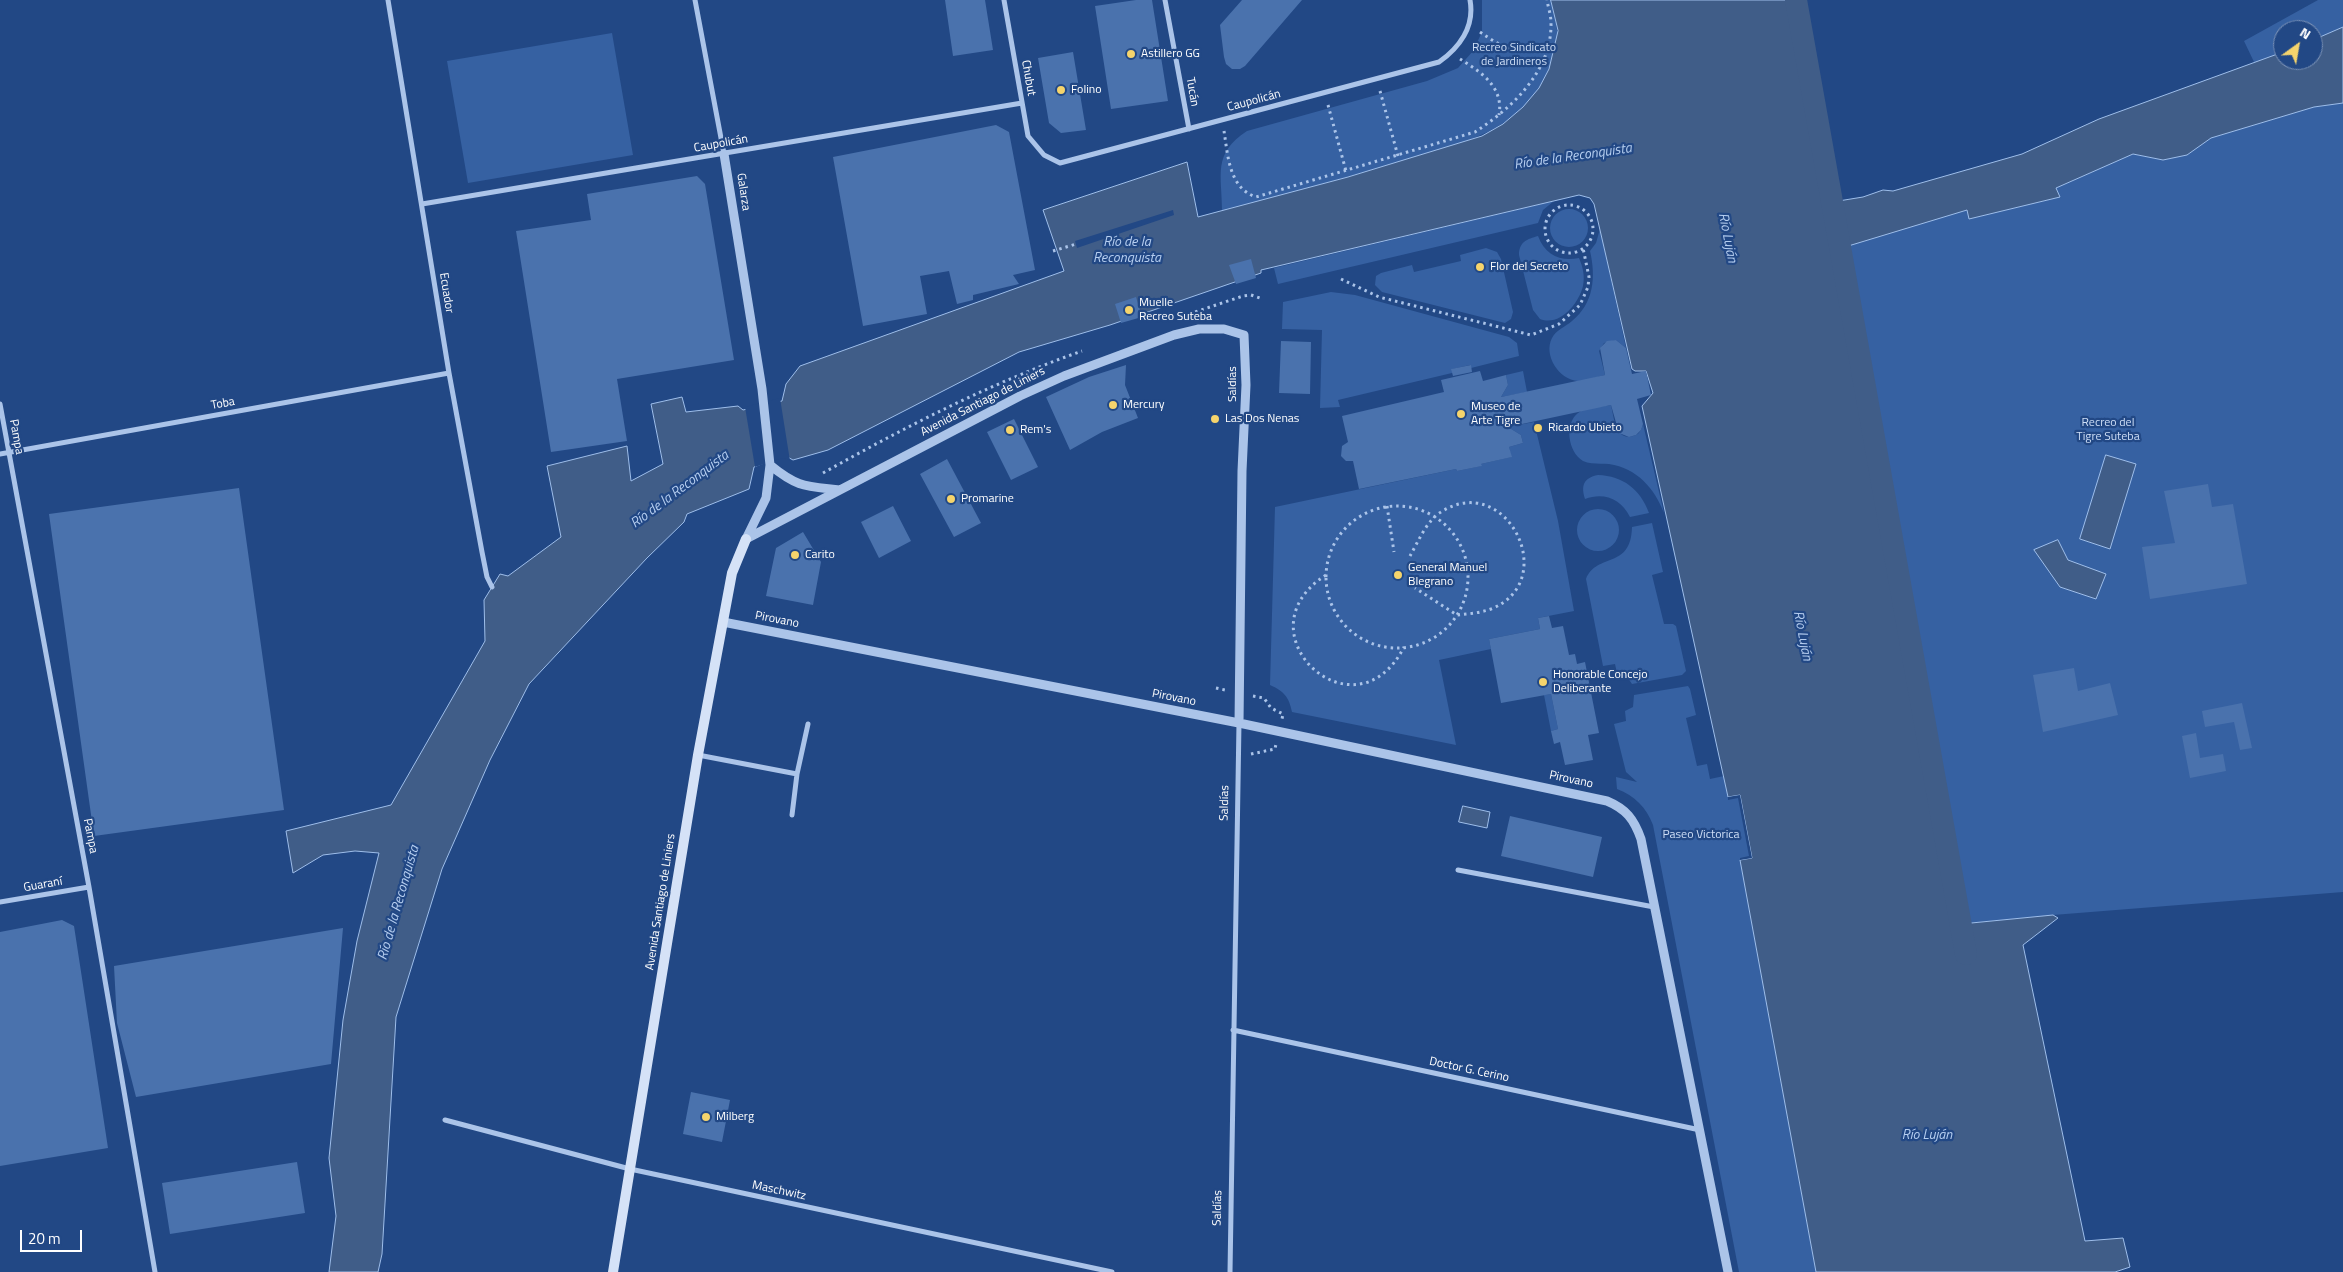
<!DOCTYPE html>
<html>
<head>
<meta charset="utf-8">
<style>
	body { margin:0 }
	#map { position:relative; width:2343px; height:1272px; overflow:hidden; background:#224885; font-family:"Titillium Web",sans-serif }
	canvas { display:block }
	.north { position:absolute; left:2273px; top:20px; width:50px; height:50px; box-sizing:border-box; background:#224885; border:1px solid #7a91b6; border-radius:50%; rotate:32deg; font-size:14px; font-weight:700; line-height:20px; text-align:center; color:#fff }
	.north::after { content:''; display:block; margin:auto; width:18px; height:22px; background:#f5d46c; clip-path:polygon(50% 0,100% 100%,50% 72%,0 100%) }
	.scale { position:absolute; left:20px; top:1230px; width:62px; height:22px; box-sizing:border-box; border:2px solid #fff; border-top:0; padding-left:6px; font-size:15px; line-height:18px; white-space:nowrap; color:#fff; -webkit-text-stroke:4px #224885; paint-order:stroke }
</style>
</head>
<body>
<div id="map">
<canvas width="2343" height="1272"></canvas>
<div class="north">N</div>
<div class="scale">20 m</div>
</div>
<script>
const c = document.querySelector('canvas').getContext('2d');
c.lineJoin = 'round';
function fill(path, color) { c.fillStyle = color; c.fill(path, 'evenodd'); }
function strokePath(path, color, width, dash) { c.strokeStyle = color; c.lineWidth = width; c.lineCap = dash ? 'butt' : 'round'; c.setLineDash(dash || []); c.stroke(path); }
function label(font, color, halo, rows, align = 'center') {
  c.font = font + ' "Titillium Web",sans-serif'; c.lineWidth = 4.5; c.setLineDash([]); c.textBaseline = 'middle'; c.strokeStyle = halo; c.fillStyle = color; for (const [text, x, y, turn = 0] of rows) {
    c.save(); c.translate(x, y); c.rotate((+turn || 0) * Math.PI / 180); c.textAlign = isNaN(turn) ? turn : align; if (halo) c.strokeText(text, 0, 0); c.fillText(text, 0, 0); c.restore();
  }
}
const green = new Path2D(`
	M1482 0H1551C1552 10 1556 20 1557 30 1559 38 1554 51 1552 59 1532 133 1453 145 1391 164 1335 181 1278 196 1222 211 1222 174 1212 154 1247 131L1427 81 1458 68 1473 51 1482 32Z
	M2318 0H2343V27L2313 40V30H2283V52L2255 64 2244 41Z
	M612 33 633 155 468 183 447 61Z
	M2343 103V892L2053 915 1961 924 1956 915 1928 745 1917 730 1901 596 1863 395 1847 340 1835 249 1967 209 1969 219 2060 197 2056 188 2133 154 2163 160 2187 155 2211 138 2314 107Z
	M1554 201 1543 210 1538 223 1278 284 1274 268Z
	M1550 228a19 19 0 1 1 38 0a19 19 0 1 1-38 0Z
	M1600 229 1626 348 1616 340 1604 343 1599 351 1605 375C1597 377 1586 381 1578 381 1559 380 1543 355 1552 338 1556 330 1565 327 1572 321 1594 303 1596 277 1590 251L1596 243Z
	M1538 236C1545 255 1561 262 1579 258 1583 267 1585 276 1583 286 1579 303 1560 327 1540 319L1533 310 1519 255C1519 242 1527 239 1538 236Z
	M1486 248 1497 252 1501 259 1513 312 1511 319 1505 323 1382 292 1375 285 1376 276 1381 273 1412 265 1414 272 1461 261 1460 255Z
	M1331 292 1355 295 1509 337 1517 343 1519 356 1471 368 1470 365 1452 369V373L1338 400 1340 407 1320 408 1322 330 1282 329 1283 302Z
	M1523 371 1527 392 1501 397 1508 385 1506 375Z
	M1611 405C1614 417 1615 441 1633 436 1640 434 1641 430 1643 424L1664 513C1655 489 1637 468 1609 464 1601 463 1591 465 1583 461 1568 452 1564 424 1578 413 1585 407 1602 407 1611 405Z
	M1534 422 1558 521 1574 611 1538 618 1540 629 1489 639 1491 649 1439 660 1456 745 1292 712C1289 697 1284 691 1270 685L1275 507 1456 469 1457 471 1481 466V464L1511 457 1509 447 1523 443 1521 435 1508 427Z
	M1598 475C1623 476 1640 489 1649 513L1630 517C1621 499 1604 492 1585 499 1581 486 1583 478 1598 475Z
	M1577 530a21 21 0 1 1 42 0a21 21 0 1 1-42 0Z
	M1652 523 1663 572 1652 575 1664 624H1673L1676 626 1686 671 1682 675 1632 684 1626 675 1617 673 1615 664 1603 666 1586 579C1597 552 1631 570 1632 527Z
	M1688 686 1690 689 1696 715 1686 718 1697 766 1707 764 1710 779 1724 776 1728 797 1740 795 1752 858 1741 861 1816 1272H1739L1653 825C1646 807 1635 796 1617 789L1616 777 1637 782 1626 772 1614 724 1626 721 1625 711 1633 707 1634 695Z
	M1551 694 1558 729 1551 731 1544 695Z`);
const water = new Path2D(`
	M1551 0H1796L1800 32 1812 41 1806 92 1826 203 1863 197 1883 190 1893 191 2022 154 2099 119 2283 52V60H2313V40L2343 27V103L2314 107 2211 138 2187 155 2163 160 2133 154 2056 188 2060 197 1969 219 1967 210 1835 250 1847 340 1863 395 1901 596 1917 730 1928 745 1956 915 1961 924 2053 915 2058 918 2023 945 2085 1241 2123 1238 2130 1267 2115 1272H1816L1740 860 1752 858 1740 795 1728 797 1642 406 1653 393 1646 371H1635L1632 369 1594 204 1590 198 1579 195 1261 270V273L1110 325 1019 352 828 450 793 460 784 455 754 467 749 489 687 514 684 522 647 558 529 684 490 760 442 869 396 1017 382 1254 378 1272H329L336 1216 329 1158 343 1020 357 941 379 853 355 851 323 855 293 873 286 831 391 805 485 641 484 600 500 574 508 576 561 537 547 466 627 446 631 481 663 464 651 404 682 397 686 412 738 406 743 410 782 401 786 384 800 366 1064 271 1043 210 1187 162 1198 217 1348 177 1482 136 1503 124 1523 107 1539 88 1549 69 1558 31Z
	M2106 455 2136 464 2110 549 2080 539Z
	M2058 540 2068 560 2106 574 2096 599 2060 587 2034 550Z
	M1463 806 1490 812 1487 828 1459 822Z`);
const pier = new Path2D(`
	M1173 210 1174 215 1077 248 1075 241Z
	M780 398 790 461 783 458 755 467 745 407Z
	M1740 795 1752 858 1740 860V858L1749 856 1738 798 1728 800V797Z`);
const canal = new Path2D(`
	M1796 0 1966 954`);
const building = new Path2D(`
	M945 0H985L993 50 953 56Z
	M1136 0H1152L1168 101 1111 109 1095 6Z
	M1242 0H1302L1245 66 1240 69H1232L1226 64 1224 57 1220 25Z
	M1073 52 1086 130 1061 133 1049 123 1038 58Z
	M996 125 1009 132 1035 270 1013 275 1019 284 973 295V300L957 304 949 271 920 276 927 314 863 326 833 157Z
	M697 176 705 184 734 360 617 379 627 441 551 452 516 231 591 220 587 194Z
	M1251 259 1256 278 1236 284 1229 265Z
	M1136 297 1142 317 1121 323 1115 304Z
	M1616 340 1626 348 1632 374 1646 371 1651 395 1637 399 1643 424 1641 430 1636 435 1629 437 1619 433 1611 405 1508 427 1521 435 1523 443 1509 447 1512 457 1481 464 1482 466 1457 471 1456 469 1359 489 1353 461H1346L1341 456 1342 446 1348 442 1342 416 1444 392 1441 380 1480 371 1483 381 1506 375 1508 385 1501 397 1605 375 1600 348 1607 341Z
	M1281 341 1311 342 1310 394 1279 393Z
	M1126 365 1125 385 1138 418 1102 432 1070 450 1046 397 1089 377Z
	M1471 365 1472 372 1453 376 1451 369Z
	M1014 419 1038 467 1011 480 987 432Z
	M947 459 981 523 954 537 920 474Z
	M2208 484 2212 507 2233 504 2247 584 2150 599 2142 547 2175 543 2164 491Z
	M239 488 284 810 94 836 49 514Z
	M893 506 911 541 879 558 861 522Z
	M803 532 821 562 813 605 766 596 776 548Z
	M1549 616 1552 628 1563 626 1569 655 1575 654 1577 664 1585 662 1599 733 1588 735 1593 760 1565 765 1560 742 1554 744 1551 731 1558 729 1551 694 1501 703 1489 639 1540 629 1538 618Z
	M2074 668 2078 691 2110 683 2118 715 2043 732 2033 675Z
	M2242 703 2252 748 2240 750 2234 722 2205 727 2202 711Z
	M2196 733 2200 758 2223 754 2226 771 2190 778 2182 736Z
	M1510 816 1602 837 1593 877 1501 856Z
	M62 920 74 926 108 1148 0 1166V932Z
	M343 928 331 1064 136 1097 117 1023 114 966Z
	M691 1092 730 1100 722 1142 683 1134Z
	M297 1162 305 1213 170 1234 162 1183Z`);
const path = new Path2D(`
	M1480 32C1503 48 1521 58 1548 43
	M1460 59C1481 72 1504 87 1499 115
	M1380 91 1398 156
	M1328 105 1346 171
	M1224 131C1228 156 1229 188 1256 197L1475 132C1512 108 1552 71 1551 23 1551 15 1548 7 1547 0
	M1545 229a24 24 0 1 1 48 0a24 24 0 1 1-48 0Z
	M1053 251 1076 244
	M1341 279 1379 297 1531 335 1559 324 1580 305 1588 287 1589 277 1583 248
	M1189 314 1243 296 1251 295 1260 298
	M823 473C907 426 991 383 1082 351
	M1387 506 1394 552
	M1326 577a71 71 0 1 1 142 0a71 71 0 1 1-142 0Z
	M1410 556C1418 542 1427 520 1441 512 1506 470 1562 581 1491 609 1480 613 1468 614 1457 615L1415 588
	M1326 575C1236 632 1355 743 1404 647
	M1216 688 1225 690
	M1253 696 1264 698 1271 708 1283 714 1282 719
	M1251 754 1275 749 1276 744`);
const minor = new Path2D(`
	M388 0 449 373 482 552 487 577 492 587
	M695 0 724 154
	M1004 0 1028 136 1044 155 1060 163 1439 62C1459 48 1475 27 1470 0
	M1165 0 1189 129
	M422 204 1022 103
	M0 404 89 887 155 1272
	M0 454 449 373
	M698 755 797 774
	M792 815 797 774 808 724
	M1458 870 1654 907
	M0 902 89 887
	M1233 1030 1700 1130
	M445 1120 630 1169 1112 1272
	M1230 1272 1239 723`);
const tertiary = new Path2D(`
	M724 154 762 389 770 465 766 498 746 539
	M770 465C798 488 806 486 840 490
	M746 539 1020 396 1064 376 1174 335 1199 329H1224L1244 335 1246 385 1242 471 1239 723
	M723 622 1239 723 1607 801C1626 809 1634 819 1641 839L1728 1272`);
const secondary = new Path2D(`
	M613 1272 698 755 732 573 746 539`);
const markers = [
	[1131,54,5,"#f5d46c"],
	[1061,90,5,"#f5d46c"],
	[1480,267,5,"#f5d46c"],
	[1129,310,5,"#f5d46c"],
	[1113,405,5,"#f5d46c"],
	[1461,414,5,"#f5d46c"],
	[1215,419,5,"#f5d46c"],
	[1538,428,5,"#f5d46c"],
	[1010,430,5,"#f5d46c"],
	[951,499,5,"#f5d46c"],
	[795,555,5,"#f5d46c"],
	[1398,575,5,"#f5d46c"],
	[1543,682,5,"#f5d46c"],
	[706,1117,5,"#f5d46c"]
];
const parkNames = [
	["Recreo Sindicato",1514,48],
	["de Jardineros",1514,62],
	["Recreo del",2108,423],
	["Tigre Suteba",2108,437],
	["Paseo Victorica",1701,835]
];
const poiNames = [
	["Astillero GG",1141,54],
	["Folino",1071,90],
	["Flor del Secreto",1490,267],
	["Muelle",1139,303],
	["Recreo Suteba",1139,317],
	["Mercury",1123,405],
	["Museo de",1471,407],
	["Arte Tigre",1471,421],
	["Las Dos Nenas",1225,419],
	["Ricardo Ubieto",1548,428],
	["Rem's",1020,430],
	["Promarine",961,499],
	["Carito",805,555],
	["General Manuel",1408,568],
	["Blegrano",1408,582],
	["Honorable Concejo",1553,675],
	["Deliberante",1553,689],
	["Milberg",716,1117]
];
const streetNames = [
	["Chubut",1028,78,80],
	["Tucán",1192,92,80],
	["Caupolicán",1254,101,-15],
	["Caupolicán",721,144,-10],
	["Galarza",743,192,81],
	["Ecuador",446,293,81],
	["Saldías",1233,384,-90],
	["Avenida Santiago de Liniers",983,402,-27],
	["Toba",223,404,-10],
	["Pampa",16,437,80],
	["Pirovano",777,620,11],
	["Pirovano",1174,698,11],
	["Pirovano",1571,780,12],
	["Saldías",1225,803,-89],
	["Pampa",90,836,79],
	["Guaraní",43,885,-10],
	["Avenida Santiago de Liniers",661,902,-81],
	["Doctor G. Cerino",1469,1070,12],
	["Maschwitz",779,1191,12],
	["Saldías",1218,1208,-89]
];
const waterNames = [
	["Río de la Reconquista",1573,157,-8],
	["Río Luján",1727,238,79],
	["Río de la",1127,243],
	["Reconquista",1127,259],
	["Río de la Reconquista",680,490,-37],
	["Río Luján",1802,636,79],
	["Río de la Reconquista",399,903,-74],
	["Río Luján",1927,1136]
];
fill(green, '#3661a2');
fill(water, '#405d88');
strokePath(water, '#9ebeea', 1);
fill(pier, '#224885');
strokePath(canal, '#405d88', 22);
fill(building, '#4a72ad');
strokePath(path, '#abc4e9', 3, [2.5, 4]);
strokePath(minor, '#abc4e9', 5);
strokePath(tertiary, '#abc4e9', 9);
strokePath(secondary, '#d5e2f7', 10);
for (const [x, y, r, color] of markers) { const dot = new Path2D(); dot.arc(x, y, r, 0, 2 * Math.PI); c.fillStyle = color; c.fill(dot); strokePath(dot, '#224885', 2); }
label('12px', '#cfdff7', '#224885', parkNames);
label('12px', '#fff', '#224885', poiNames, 'left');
label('12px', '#fff', '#224885', streetNames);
label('italic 14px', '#b6cef0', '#224885', waterNames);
</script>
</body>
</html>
